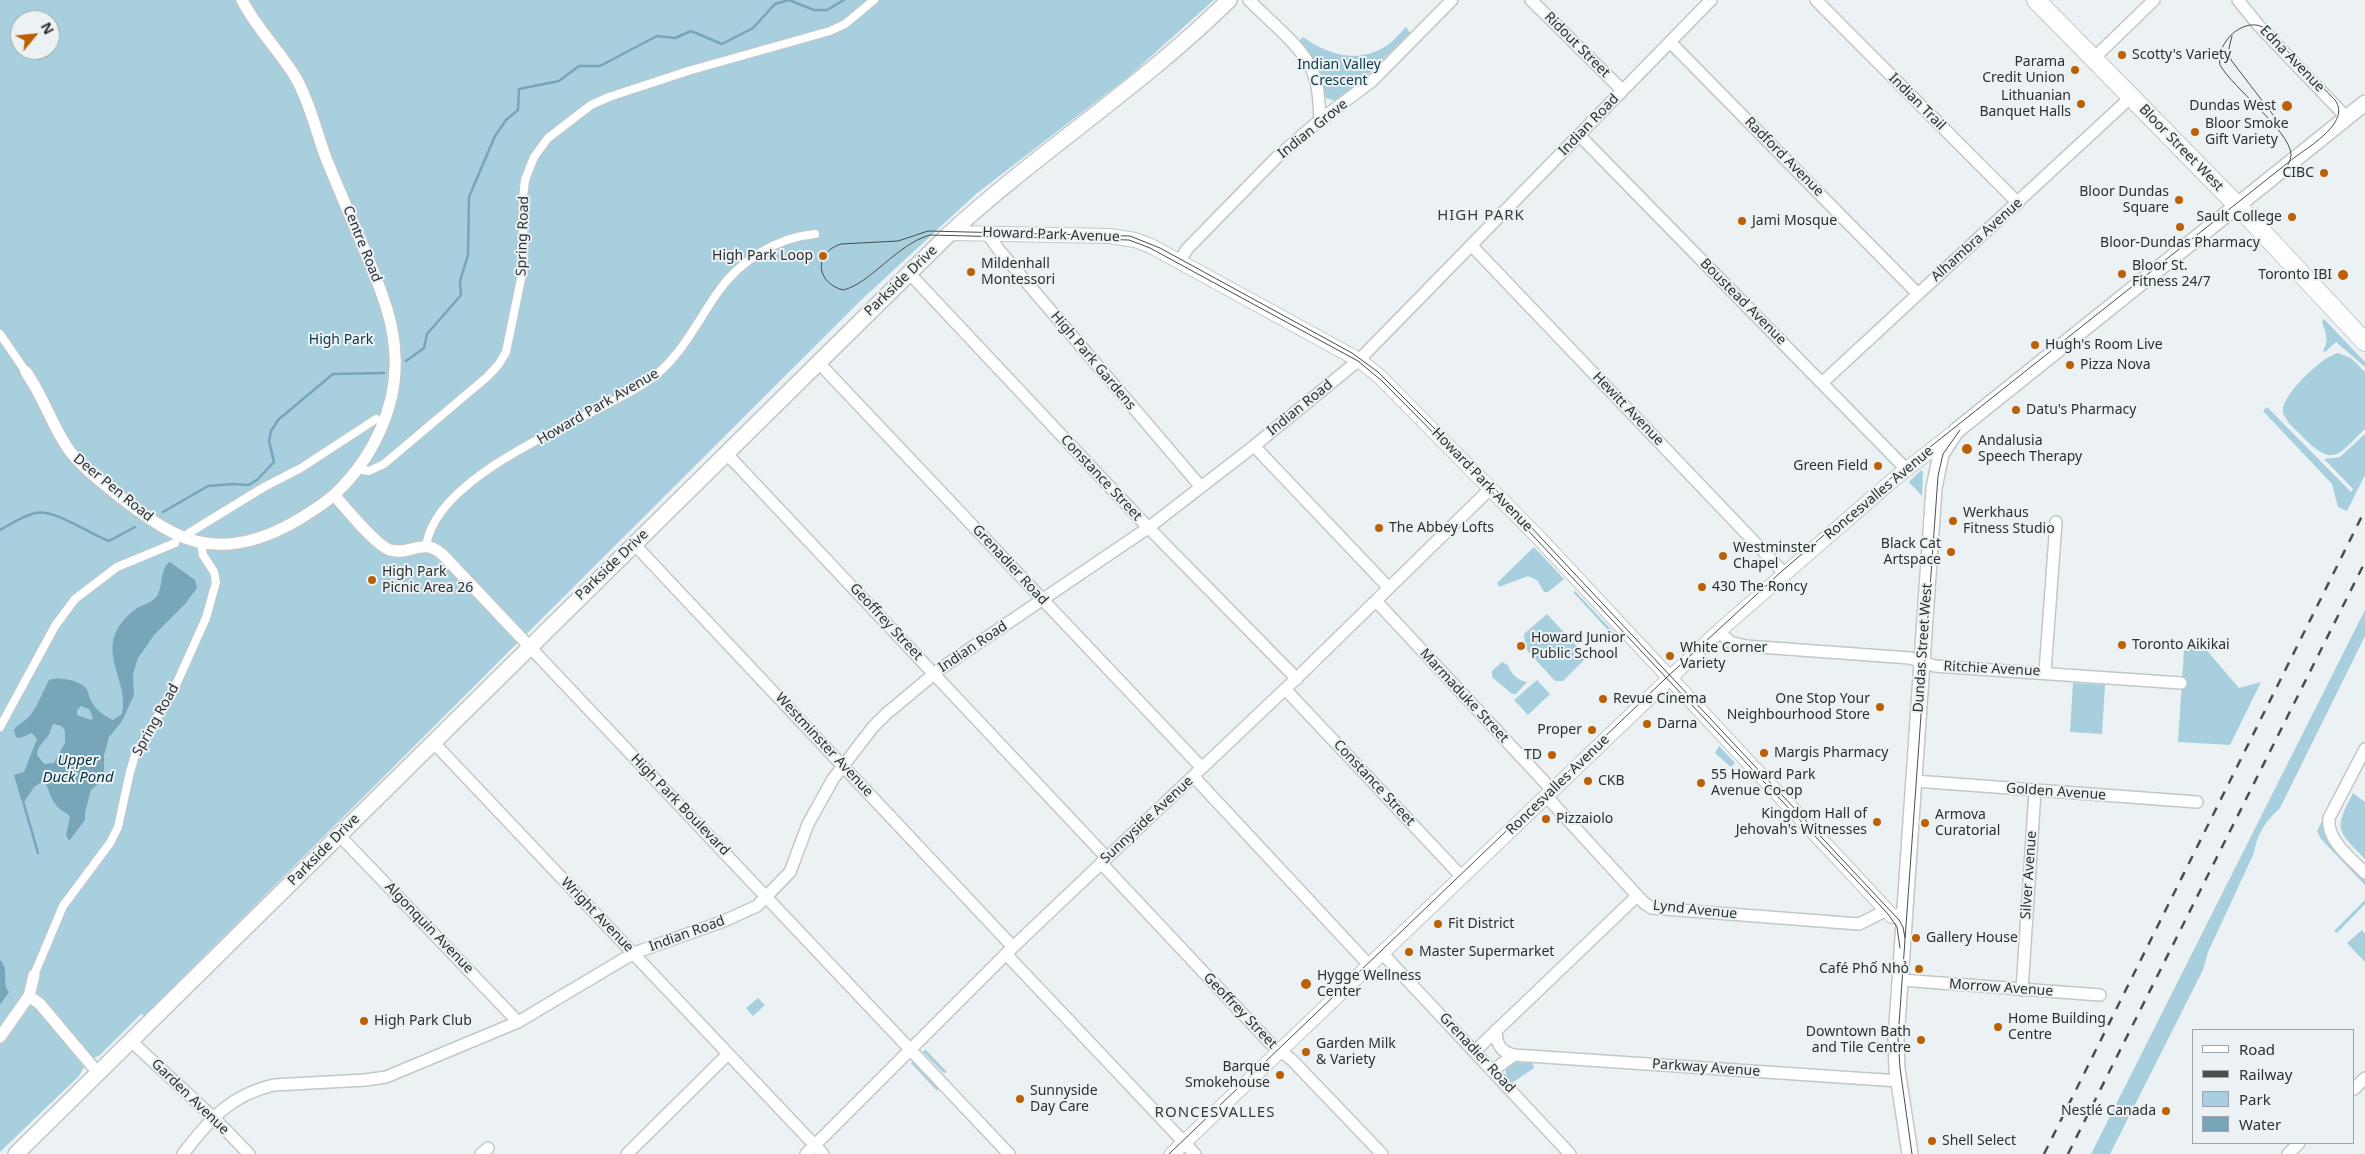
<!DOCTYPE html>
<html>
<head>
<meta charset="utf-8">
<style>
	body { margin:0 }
	#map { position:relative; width:2365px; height:1154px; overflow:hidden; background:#ecf2f4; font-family:"Noto Sans",sans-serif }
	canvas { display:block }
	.legend { position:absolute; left:2192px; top:1029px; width:162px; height:115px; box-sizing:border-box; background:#ecf2f4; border:1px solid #a0a4a6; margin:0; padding:6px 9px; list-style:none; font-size:15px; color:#2d2f30 }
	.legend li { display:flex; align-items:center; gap:10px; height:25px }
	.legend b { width:25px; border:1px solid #a0a4a6 }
	.north { position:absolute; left:10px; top:10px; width:50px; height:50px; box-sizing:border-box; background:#ecf2f4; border:1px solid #a0a4a6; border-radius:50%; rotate:62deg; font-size:14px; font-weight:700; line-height:20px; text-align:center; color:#2d2f30 }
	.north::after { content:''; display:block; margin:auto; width:18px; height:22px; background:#bb6004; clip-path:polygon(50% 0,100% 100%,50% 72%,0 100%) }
</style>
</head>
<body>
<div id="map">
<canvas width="2365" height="1154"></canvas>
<ul class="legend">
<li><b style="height:6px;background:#fff"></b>Road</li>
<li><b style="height:6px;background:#4b4d4e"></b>Railway</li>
<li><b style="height:14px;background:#a7cfde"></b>Park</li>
<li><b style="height:14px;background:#76a6b8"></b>Water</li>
</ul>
<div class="north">N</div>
</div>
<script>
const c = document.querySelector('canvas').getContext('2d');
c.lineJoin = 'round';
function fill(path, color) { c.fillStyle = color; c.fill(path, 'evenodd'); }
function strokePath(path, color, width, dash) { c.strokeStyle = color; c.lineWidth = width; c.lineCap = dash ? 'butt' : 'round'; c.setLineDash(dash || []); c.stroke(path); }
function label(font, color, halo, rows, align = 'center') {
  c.font = font + ' "Noto Sans",sans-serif'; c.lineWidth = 4; c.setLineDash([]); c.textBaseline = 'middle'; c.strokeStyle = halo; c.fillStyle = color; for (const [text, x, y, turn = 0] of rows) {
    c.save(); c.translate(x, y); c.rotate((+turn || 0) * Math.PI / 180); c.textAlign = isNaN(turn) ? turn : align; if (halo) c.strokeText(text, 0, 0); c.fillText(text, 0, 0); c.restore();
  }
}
const green = new Path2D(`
	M0 0H1214L1129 76 976 194 858 303 144 1016 141 1014 99 1056C89 1058 84 1067 79 1076L0 1152ZM20 20H50V50H20Z
	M1406 27 1410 33 1364 78 1335 101 1326 98 1314 61 1298 42 1303 37C1328 55 1358 64 1386 46 1394 41 1400 33 1406 27Z
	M2324 319 2365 362V367L2336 342 2325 352 2323 350C2330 342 2325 331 2322 322Z
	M2338 353 2351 358 2365 372V429C2337 456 2333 468 2302 436 2295 429 2285 421 2283 412 2281 395 2323 356 2338 353Z
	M2267 407 2351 492 2353 489 2324 459 2340 457 2365 434V475L2347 511 2338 507 2332 484 2263 411Z
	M1921 470 1923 472 1922 496 1909 482Z
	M1534 547 1564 579 1548 592H1544L1537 580 1528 576 1499 587 1497 583Z
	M1575 591 1620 639 1618 641 1573 592Z
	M2365 610V636L2280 808C2267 819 2256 836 2254 853L2208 952 2203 970 2110 1154H2091Z
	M1547 614 1583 653 1584 660 1563 681H1555L1525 648 1524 634Z
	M2198 640 2239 688 2261 682 2230 745 2178 742 2184 650 2185 651Z
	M1502 662 1508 665C1510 674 1519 681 1527 682L1516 694H1512L1492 677V671Z
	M1537 680 1550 694 1528 715 1514 700Z
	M2073 683 2105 685 2102 734 2070 732Z
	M1719 746 1735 763 1731 767 1715 753Z
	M2353 793 2365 802V859C2337 830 2333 831 2353 793Z
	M2326 813C2319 843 2346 860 2365 880V885L2321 839 2317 831Z
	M2365 900V904L2337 933 2334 931Z
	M2362 930 2365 934V962L2347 943Z
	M758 998 765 1005 753 1016 746 1008Z
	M925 1049 947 1072 944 1073 923 1052Z
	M913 1061 939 1087 937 1091 911 1063Z
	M1513 1062 1532 1063 1534 1068 1512 1083C1504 1075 1503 1069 1513 1062Z`);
const water = new Path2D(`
	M170 562 195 580 197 588 185 604 154 635 138 658 133 674 134 695 122 721 109 737 104 755V773L97 785 91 790 85 813V820L69 841 66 835 70 817C67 812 64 813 60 809 51 802 50 792 46 784L42 782 34 787 25 801 21 800 14 775 24 772 37 739 32 733 20 738 16 737 14 730C18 723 27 721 32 713 39 703 43 691 49 680 59 676 78 680 86 688 88 692 89 695 90 699 95 709 104 716 113 720L122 714C129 684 101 657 118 628 122 621 130 613 137 608 144 604 152 603 157 596 163 587 160 567 170 562ZM81 706 89 709 93 718 91 720 77 715V710ZM53 724 62 726 65 731V743L54 763 44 764 37 755C38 745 43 743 48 736 51 732 50 728 53 724Z
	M0 960C10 969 1 984 9 992L0 1005Z`);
const stream = new Path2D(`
	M406 361 424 348 427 334 461 295 460 281 468 255 469 197 495 136 506 120 518 110 519 89 559 81 579 66H600L657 36 675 38 691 31 722 44 753 28 775 4 789 0 814 10H827L844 0
	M163 512 208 486 233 484 249 485 258 479 274 462 269 441 271 431 278 420 333 374 384 373
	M0 530C11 524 23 516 35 513 54 508 89 534 109 541L135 527
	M23 801 38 853`);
const pedestrian = new Path2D(`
	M0 334 26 372
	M357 469 369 471 384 464 487 377 499 364 506 352 523 269V198L525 180 534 157 548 138 591 105 609 97 688 71 830 31 845 24 874 0
	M189 533 264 487 301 468 376 419
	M426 546C437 470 591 420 648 381 680 359 696 323 718 292 739 261 778 237 815 234
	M0 727 55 626 75 599 117 567 175 543
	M34 975 63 906 110 843 118 827 130 772 135 755 175 687 206 618 216 582 214 572 203 555 202 549`);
const minor = new Path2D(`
	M1249 0C1268 20 1301 45 1312 70 1319 86 1319 103 1320 120
	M1531 0 1622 90
	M1816 0 2018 203
	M2238 0 2259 26 2347 118
	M1670 42 1918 294
	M2093 59 2154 0
	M1579 135 1906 469
	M987 233 999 250 1201 487
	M1472 246 1784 573
	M1179 262 1187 249 1276 158 1320 120 1372 81 1452 0
	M909 273 1140 519 1297 679
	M818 362 1202 768
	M26 372C43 396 51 423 67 447 81 470 149 521 174 533 215 554 258 543 296 521 309 513 323 505 335 494 372 459 398 407 395 355 394 324 383 296 372 268 357 231 341 195 326 158 316 131 310 103 296 78 280 51 256 28 242 0
	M1823 382 2131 97
	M1254 446 1389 588
	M726 453 1107 858
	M334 495C346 508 375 545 390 550 411 556 422 537 442 554L1009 1154
	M634 544 1013 947
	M1376 601 1552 790
	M1719 631 1730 642 1746 646 1910 658 1935 666 2181 683
	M2045 672 2056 522
	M1285 689 1462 877
	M433 742 823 1154
	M2365 749 2329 818C2326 840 2351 858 2365 873
	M1194 777 1369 965
	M1915 781 2197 802
	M1546 796 1644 903 1652 908 1859 924 1887 910
	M339 835 518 1022
	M1101 863 1270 1043 1292 1060 1382 1154
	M1382 953 1570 1154
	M1006 954 1195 1154
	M1901 980 2100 995
	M2022 990 2035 791
	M29 996 40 1004 98 1073
	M1496 1030C1496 1043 1500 1052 1514 1055
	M0 1037 29 996 34 975
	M131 1041 219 1123 249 1154
	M1475 1051 1637 896
	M1492 1071 1514 1055 1899 1081
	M2354 1089 2365 1078
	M183 1154C209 1120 230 1095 274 1085L365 1080 386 1077 518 1022 634 953 724 921 757 906 790 872 808 824 833 779 873 727 886 714 940 669 1148 528 1254 446 1359 360 1711 0
	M481 1154 488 1148
	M627 1154 728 1054
	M806 1154 1013 947 1302 673 1491 488
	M2288 1154 2299 1143`);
const tertiary = new Path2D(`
	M951 233 1109 236 1135 240 1151 246 1359 360 1379 376 1540 539 1892 916H1904
	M1172 1154 1719 631 1894 479 1953 433`);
const secondary = new Path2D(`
	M16 1154 948 235C1038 152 1142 86 1229 0
	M1910 1154 1897 1069 1896 1039 1934 488 1941 454 1956 431 2365 103`);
const primary = new Path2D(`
	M2036 0 2239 207 2365 342`);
const tram = new Path2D(`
	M2232 36 2229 48 2231 60 2277 120
	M1900 948 1897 927 1888 914 1490 490 1382 381 1358 361 1150 248 1129 240 930 235C897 244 870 284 843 290 816 283 813 253 841 244L898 241 928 231 1130 236 1160 248 1352 353 1378 372 1500 494 1899 920 1903 927 1905 938
	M1169 1154 1666 678 1782 571 1886 482 2290 161C2306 148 2352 123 2335 100L2266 29C2245 14 2215 43 2220 65 2233 88 2289 130 2291 154 2291 161 2287 167 2283 172
	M1912 1154 1900 1068 1898 1038 1938 476 1943 454 1960 430`);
const rail = new Path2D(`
	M2044 1154 2365 510
	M2068 1154 2365 562`);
const markers = [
	[2122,55,5,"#bb6004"],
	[2075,70,5,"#bb6004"],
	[2081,104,5,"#bb6004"],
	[2287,106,6,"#bb6004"],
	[2195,132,5,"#bb6004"],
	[2324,173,5,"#bb6004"],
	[2179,200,5,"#bb6004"],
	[2292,217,5,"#bb6004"],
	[1742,221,5,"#bb6004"],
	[2180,227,5,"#bb6004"],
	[823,256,5,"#bb6004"],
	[971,272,5,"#bb6004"],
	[2122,274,5,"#bb6004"],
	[2343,275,6,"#bb6004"],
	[2035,345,5,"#bb6004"],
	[2070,365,5,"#bb6004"],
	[2016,410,5,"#bb6004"],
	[1967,449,6,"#bb6004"],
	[1878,466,5,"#bb6004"],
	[1953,521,5,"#bb6004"],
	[1379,528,5,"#bb6004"],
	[1951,552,5,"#bb6004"],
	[1723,556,5,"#bb6004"],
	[372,580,5,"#bb6004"],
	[1702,587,5,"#bb6004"],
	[2122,645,5,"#bb6004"],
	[1521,646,5,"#bb6004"],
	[1670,656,5,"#bb6004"],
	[1603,699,5,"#bb6004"],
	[1880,707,5,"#bb6004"],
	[1647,724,5,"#bb6004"],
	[1592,730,5,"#bb6004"],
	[1764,753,5,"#bb6004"],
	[1552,755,5,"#bb6004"],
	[1588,781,5,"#bb6004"],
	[1701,783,5,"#bb6004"],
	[1546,819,5,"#bb6004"],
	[1877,822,5,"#bb6004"],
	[1925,823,5,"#bb6004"],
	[1438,924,5,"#bb6004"],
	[1916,938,5,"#bb6004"],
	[1409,952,5,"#bb6004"],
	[1919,969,5,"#bb6004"],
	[1306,984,6,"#bb6004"],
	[364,1021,5,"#bb6004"],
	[1998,1027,5,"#bb6004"],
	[1921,1040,5,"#bb6004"],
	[1306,1052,5,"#bb6004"],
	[1280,1075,5,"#bb6004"],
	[1020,1099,5,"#bb6004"],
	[2166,1111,5,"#bb6004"],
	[1932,1141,5,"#bb6004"]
];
const streetNames = [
	["Ridout Street",1577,45,45],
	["Edna Avenue",2292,59,46],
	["Indian Trail",1917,102,45],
	["Indian Road",1589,125,-46],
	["Indian Grove",1313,129,-39],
	["Bloor Street West",2181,148,46],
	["Radford Avenue",1784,157,45],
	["Howard Park Avenue",1051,235,2],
	["Spring Road",523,236,-88],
	["Alhambra Avenue",1977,240,-42],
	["Centre Road",362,244,68],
	["Parkside Drive",901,281,-44],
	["Boustead Avenue",1743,302,45],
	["High Park Gardens",1093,361,50],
	["Howard Park Avenue",598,407,-30],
	["Indian Road",1300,408,-39],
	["Hewitt Avenue",1628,409,46],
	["Constance Street",1101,478,47],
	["Howard Park Avenue",1482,480,46],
	["Deer Pen Road",113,488,39],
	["Roncesvalles Avenue",1879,493,-40],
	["Parkside Drive",612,565,-44],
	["Grenadier Road",1010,565,47],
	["Geoffrey Street",886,622,47],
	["Indian Road",973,647,-34],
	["Dundas Street West",1923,648,-86],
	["Ritchie Avenue",1992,669,3],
	["Marmaduke Street",1464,696,47],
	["Spring Road",156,720,-61],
	["Westminster Avenue",824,745,47],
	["Constance Street",1374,783,47],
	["Roncesvalles Avenue",1558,785,-44],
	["Golden Avenue",2056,792,4],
	["High Park Boulevard",680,805,46],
	["Sunnyside Avenue",1147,820,-43],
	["Parkside Drive",324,850,-45],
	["Silver Avenue",2029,875,-86],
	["Lynd Avenue",1695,910,6],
	["Wright Avenue",597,915,46],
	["Algonquin Avenue",429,928,46],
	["Indian Road",687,934,-20],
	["Morrow Avenue",2001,988,4],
	["Geoffrey Street",1240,1011,46],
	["Grenadier Road",1477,1053,47],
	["Parkway Avenue",1706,1068,4],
	["Garden Avenue",190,1097,44]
];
const poiNames = [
	["Scotty's Variety",2132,55],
	["Parama",2065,62,"right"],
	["Credit Union",2065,78,"right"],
	["Lithuanian",2071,96,"right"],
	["Banquet Halls",2071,112,"right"],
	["Dundas West",2276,106,"right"],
	["Bloor Smoke",2205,124],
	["Gift Variety",2205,140],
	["CIBC",2314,173,"right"],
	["Bloor Dundas",2169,192,"right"],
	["Square",2169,208,"right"],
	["Sault College",2282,217,"right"],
	["Jami Mosque",1752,221],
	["Bloor-Dundas Pharmacy",2180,243,"center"],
	["High Park Loop",813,256,"right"],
	["Mildenhall",981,264],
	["Montessori",981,280],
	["Bloor St.",2132,266],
	["Fitness 24/7",2132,282],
	["Toronto IBI",2332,275,"right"],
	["Hugh's Room Live",2045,345],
	["Pizza Nova",2080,365],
	["Datu's Pharmacy",2026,410],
	["Andalusia",1978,441],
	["Speech Therapy",1978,457],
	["Green Field",1868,466,"right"],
	["Werkhaus",1963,513],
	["Fitness Studio",1963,529],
	["The Abbey Lofts",1389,528],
	["Black Cat",1941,544,"right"],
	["Artspace",1941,560,"right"],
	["Westminster",1733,548],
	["Chapel",1733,564],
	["High Park",382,572],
	["Picnic Area 26",382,588],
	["430 The Roncy",1712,587],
	["Howard Junior",1531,638],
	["Public School",1531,654],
	["Toronto Aikikai",2132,645],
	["White Corner",1680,648],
	["Variety",1680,664],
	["Revue Cinema",1613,699],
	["One Stop Your",1870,699,"right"],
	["Neighbourhood Store",1870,715,"right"],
	["Darna",1657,724],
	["Proper",1582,730,"right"],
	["Margis Pharmacy",1774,753],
	["TD",1542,755,"right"],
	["55 Howard Park",1711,775],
	["Avenue Co-op",1711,791],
	["CKB",1598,781],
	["Kingdom Hall of",1867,814,"right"],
	["Jehovah's Witnesses",1867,830,"right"],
	["Armova",1935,815],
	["Curatorial",1935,831],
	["Pizzaiolo",1556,819],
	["Fit District",1448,924],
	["Gallery House",1926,938],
	["Master Supermarket",1419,952],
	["Café Phố Nhỏ",1909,969,"right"],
	["Hygge Wellness",1317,976],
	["Center",1317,992],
	["Home Building",2008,1019],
	["Centre",2008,1035],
	["High Park Club",374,1021],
	["Downtown Bath",1911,1032,"right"],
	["and Tile Centre",1911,1048,"right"],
	["Garden Milk",1316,1044],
	["& Variety",1316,1060],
	["Barque",1270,1067,"right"],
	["Smokehouse",1270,1083,"right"],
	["Sunnyside",1030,1091],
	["Day Care",1030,1107],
	["Nestlé Canada",2156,1111,"right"],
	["Shell Select",1942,1141]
];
const parkNames = [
	["Indian Valley",1339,65],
	["Crescent",1339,81],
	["High Park",341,340]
];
const neighbourhoodNames = [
	["HIGH PARK",1481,216],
	["RONCESVALLES",1215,1113]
];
const waterNames = [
	["Upper",78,761],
	["Duck Pond",78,778]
];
fill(green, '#a7cfde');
fill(water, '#76a6b8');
strokePath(stream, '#76a6b8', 2.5);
strokePath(pedestrian, '#c2c7c9', 10);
strokePath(minor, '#c2c7c9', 14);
strokePath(tertiary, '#c2c7c9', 16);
strokePath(secondary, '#c2c7c9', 18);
strokePath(primary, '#c2c7c9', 20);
strokePath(pedestrian, '#fff', 8);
strokePath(minor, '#fff', 11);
strokePath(tertiary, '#fff', 14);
strokePath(secondary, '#fff', 15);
strokePath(primary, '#fff', 18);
strokePath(tram, '#4b4d4e', 1);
strokePath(rail, '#4b4d4e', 2.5, [9, 9]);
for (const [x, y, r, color] of markers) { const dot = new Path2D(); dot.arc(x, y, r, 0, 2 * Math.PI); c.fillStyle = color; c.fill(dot); strokePath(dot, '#ecf2f4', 2); }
label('14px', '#2d2f30', '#ecf2f4', streetNames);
label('14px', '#2d2f30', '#ecf2f4', poiNames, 'left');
label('14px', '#0b3745', '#ecf2f4', parkNames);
c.letterSpacing = '1px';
label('15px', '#373b3c', '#ecf2f4', neighbourhoodNames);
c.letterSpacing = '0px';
label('italic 15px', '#04323f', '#ecf2f4', waterNames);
</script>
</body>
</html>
